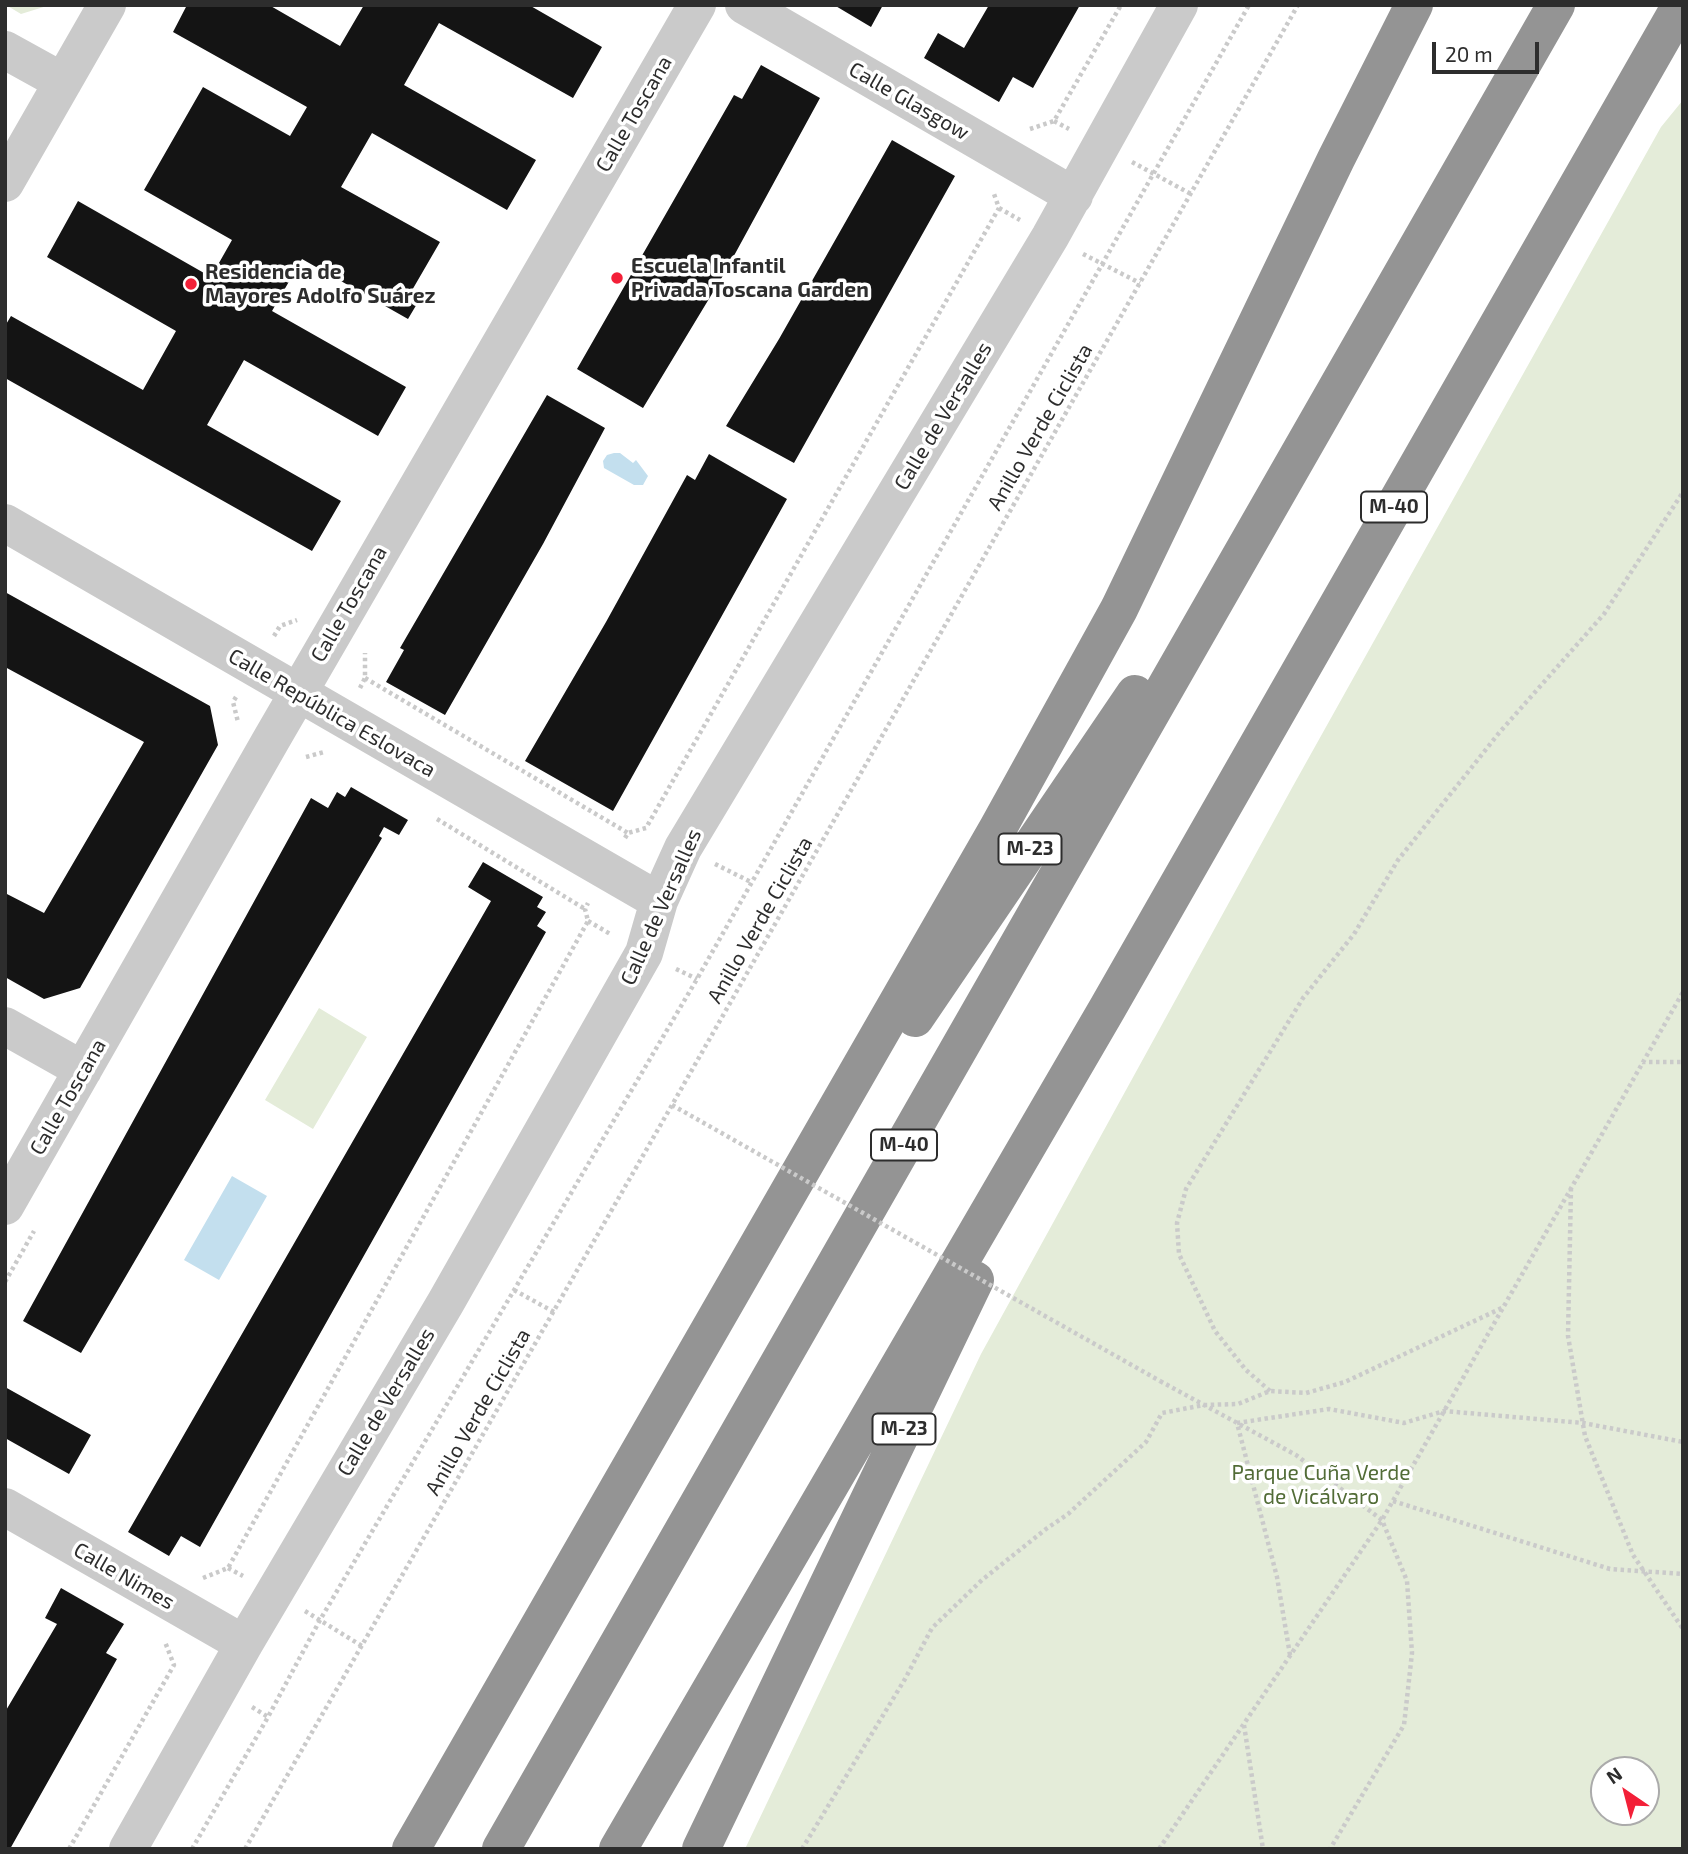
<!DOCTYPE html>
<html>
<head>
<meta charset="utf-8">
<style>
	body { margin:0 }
	#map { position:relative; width:1688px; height:1854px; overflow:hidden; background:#fff; font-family:"Exo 2",sans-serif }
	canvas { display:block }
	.frame { position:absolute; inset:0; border:7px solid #2d2d2d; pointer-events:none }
	.north { position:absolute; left:1590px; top:1756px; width:70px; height:70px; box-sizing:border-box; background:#fff; border:2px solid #ababab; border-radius:50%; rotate:325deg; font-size:19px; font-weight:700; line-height:28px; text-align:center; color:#2d2d2d }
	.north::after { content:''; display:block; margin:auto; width:24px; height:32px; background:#f32038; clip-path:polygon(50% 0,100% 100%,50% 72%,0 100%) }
	.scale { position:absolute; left:1432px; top:42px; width:107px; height:32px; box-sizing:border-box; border:4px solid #2d2d2d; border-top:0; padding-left:9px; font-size:21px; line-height:24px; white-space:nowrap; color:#2d2d2d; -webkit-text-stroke:5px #fff; paint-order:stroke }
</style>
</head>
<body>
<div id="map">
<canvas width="1688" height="1854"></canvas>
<div class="frame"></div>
<div class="north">N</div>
<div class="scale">20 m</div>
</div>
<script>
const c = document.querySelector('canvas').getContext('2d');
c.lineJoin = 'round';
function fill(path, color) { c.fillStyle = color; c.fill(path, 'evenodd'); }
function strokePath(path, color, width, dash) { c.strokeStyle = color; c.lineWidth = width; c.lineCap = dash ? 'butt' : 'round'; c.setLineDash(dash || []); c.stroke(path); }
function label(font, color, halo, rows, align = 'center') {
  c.font = font + ' "Exo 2",sans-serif'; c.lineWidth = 7; c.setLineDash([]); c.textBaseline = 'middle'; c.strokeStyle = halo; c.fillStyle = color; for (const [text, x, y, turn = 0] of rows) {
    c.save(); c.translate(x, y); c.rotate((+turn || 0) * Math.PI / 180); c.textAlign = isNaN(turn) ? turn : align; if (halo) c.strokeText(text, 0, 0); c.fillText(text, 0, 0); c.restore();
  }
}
const green = new Path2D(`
	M6 5H50L21 14Z
	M1683 100V1849H745L981 1354 1293 786 1661 127ZM1604 1770H1646V1812H1604Z
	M319 1008 367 1037 313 1129 265 1100Z`);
const water = new Path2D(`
	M614 453H620L633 463 636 460 648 476 643 485H634L604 468 603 461 607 455Z
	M232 1176 267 1196 219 1280 184 1260Z`);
const building = new Path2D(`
	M187 5H269L340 46 364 5H529L602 47 573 98 439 23 404 85 536 160 507 210 372 133 341 187 440 242 411 292 421 297 408 319 302 259 272 311 406 387 378 436 244 360 207 425 341 501 312 551 5 378V326L11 316 143 390 176 331 47 257 78 201 211 277 232 240 144 190 203 87 290 136 307 107 173 32Z
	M834 5H883L871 27Z
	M989 5H1080L1033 88 1013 77 999 102 924 58 938 33 964 48Z
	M761 65 820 98 724 274 643 408 577 369 734 95 742 99Z
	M892 140 955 176 794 463 726 426 779 339Z
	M547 395 605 428 543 544 445 715 386 682 404 650 400 648Z
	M709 454 787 499 613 811 525 761 606 622 687 475 695 480Z
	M5 592 210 706 218 745 80 988 44 999 5 977V893L44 913 144 742 5 667Z
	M351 787 408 820 399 835 384 827 379 836 382 838 81 1353 23 1321 311 798 328 808 337 792 345 797Z
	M483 862 543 897 537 907 546 912 537 926 546 932 200 1547 181 1536 169 1556 128 1532 491 901 468 887Z
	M5 1387 91 1435 69 1474 5 1438Z
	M61 1588 124 1624 106 1653 117 1659 10 1849H5V1712L57 1624 45 1618Z`);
const path = new Path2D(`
	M1054 121 1069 129
	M1030 129 1054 121 1121 5
	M1132 162 1191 194
	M999 208 1020 220
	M1083 254 1140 283
	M274 636 280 626 297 620
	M365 678 628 833
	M360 688 365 678V653
	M236 697 233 702 238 722
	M306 757 324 752
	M437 819 585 909
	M625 838 628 833 646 828 999 208 994 194
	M715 864 751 882
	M588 921 612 935
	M676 969 697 979
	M1642 1062H1683
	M1571 1188 1568 1336 1585 1436 1633 1555 1683 1629
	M5 1282 34 1231
	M514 1290 554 1312
	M1160 1381 1296 1455 1382 1520 1407 1581 1412 1653 1404 1725 1330 1849
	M1270 1391 1246 1370 1215 1331 1179 1254 1177 1223 1186 1189 1303 998 1354 934 1398 860 1499 733 1604 614 1683 492
	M1393 1501 1610 1569 1683 1574
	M228 1568 243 1576
	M203 1578 228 1568 588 921 585 909 588 903
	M305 1611 362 1646
	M1290 1655 1277 1577 1237 1423 1329 1409 1404 1423 1444 1411 1583 1423 1683 1442
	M252 1707 268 1717
	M1244 1725 1263 1849
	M69 1849 174 1665 165 1642
	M192 1849 268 1717 320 1620 697 979 1249 5
	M245 1849 672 1105 1298 5
	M802 1849 905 1679 932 1628 982 1580 1046 1529 1068 1514 1146 1442 1162 1413 1204 1405 1238 1404 1270 1391 1306 1393 1345 1382 1504 1307
	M1159 1849 1382 1520 1683 992`);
const minor = new Path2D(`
	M744 5 1074 196
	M5 50 63 82
	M5 183 107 5
	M5 523 659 901
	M5 1026 83 1070
	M5 1206 271 740 697 5
	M5 1507 244 1644
	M128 1849 244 1644 446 1302 644 953 659 901 683 848 1050 237 1179 5`);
const highway = new Path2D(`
	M915 1018 1135 694
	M411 1849 998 828 1119 609 1336 159 1414 5
	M501 1849 1556 5
	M618 1849 1107 1009 1681 5
	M701 1849 975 1280`);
const pathBridge = new Path2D(`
	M672 1105 1160 1381`);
const markers = [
	[617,278,7,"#f32038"],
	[191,284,7,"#f32038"]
];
const shields = [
	[1394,507,66],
	[1030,849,63],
	[904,1145,66],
	[904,1429,63]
];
const shieldNames = [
	["M-40",1394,507],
	["M-23",1030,849],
	["M-40",904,1145],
	["M-23",904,1429]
];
const streetNames = [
	["Calle Glasgow",909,101,30],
	["Calle Toscana",634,114,-60],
	["Calle de Versalles",943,416,-59],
	["Anillo Verde Ciclista",1040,427,-60],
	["Calle Toscana",349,604,-60],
	["Calle República Eslovaca",332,713,30],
	["Calle de Versalles",661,907,-66],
	["Anillo Verde Ciclista",760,920,-60],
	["Calle Toscana",68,1097,-60],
	["Calle de Versalles",386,1402,-59],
	["Anillo Verde Ciclista",478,1412,-60],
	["Calle Nimes",124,1576,30]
];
const poiNames = [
	["Escuela Infantil",631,266],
	["Privada Toscana Garden",631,290],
	["Residencia de",205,272],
	["Mayores Adolfo Suárez",205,296]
];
const parkNames = [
	["Parque Cuña Verde",1321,1473],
	["de Vicálvaro",1321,1497]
];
fill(green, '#e4ecd9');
fill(water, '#c3dfee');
fill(building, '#141414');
strokePath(path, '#cacaca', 4.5, [3.5, 3.5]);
strokePath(minor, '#cacaca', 38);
strokePath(highway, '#949494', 38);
strokePath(pathBridge, '#cacaca', 4.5, [3.5, 3.5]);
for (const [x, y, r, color] of markers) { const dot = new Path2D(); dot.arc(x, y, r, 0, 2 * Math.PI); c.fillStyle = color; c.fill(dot); strokePath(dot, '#fff', 2.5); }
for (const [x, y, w] of shields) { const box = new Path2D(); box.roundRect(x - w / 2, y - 15.5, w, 31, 5); c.fillStyle = '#fff'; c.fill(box); strokePath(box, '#2d2d2d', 2); }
label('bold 19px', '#2d2d2d', null, shieldNames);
label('21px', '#2d2d2d', '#fff', streetNames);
label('bold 21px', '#2d2d2d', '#fff', poiNames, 'left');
label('21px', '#526c37', '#fff', parkNames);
</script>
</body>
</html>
